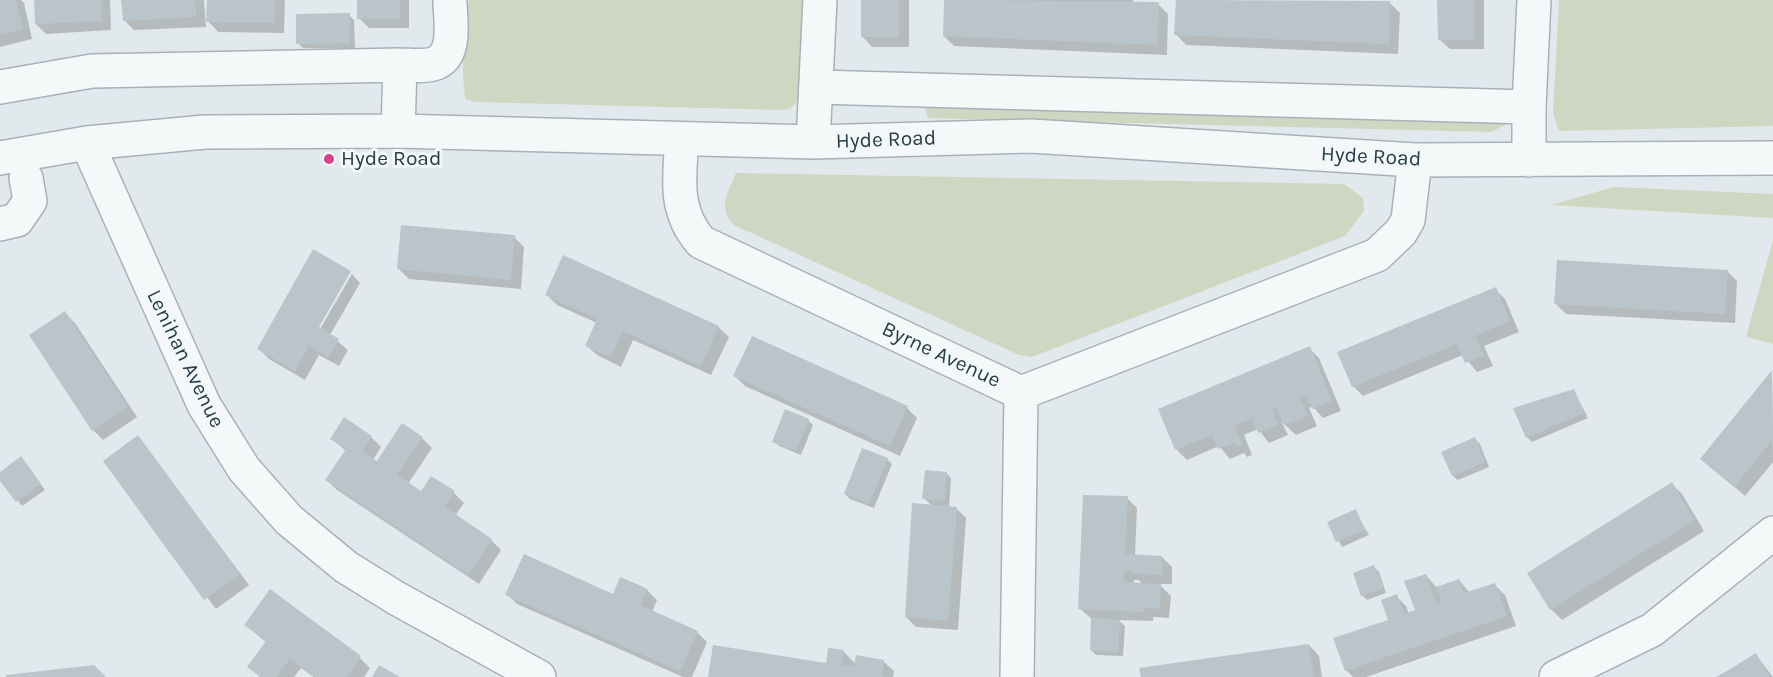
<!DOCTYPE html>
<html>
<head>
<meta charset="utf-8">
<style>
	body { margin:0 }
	canvas { display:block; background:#e2e9ec }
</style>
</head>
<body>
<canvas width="1773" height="677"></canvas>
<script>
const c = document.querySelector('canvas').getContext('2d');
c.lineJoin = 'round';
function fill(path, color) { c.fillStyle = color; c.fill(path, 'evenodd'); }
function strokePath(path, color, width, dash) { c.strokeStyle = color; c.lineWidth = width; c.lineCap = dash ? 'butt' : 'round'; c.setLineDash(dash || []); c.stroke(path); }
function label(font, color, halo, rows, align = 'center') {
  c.font = font + ' Karla,sans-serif'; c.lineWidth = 6; c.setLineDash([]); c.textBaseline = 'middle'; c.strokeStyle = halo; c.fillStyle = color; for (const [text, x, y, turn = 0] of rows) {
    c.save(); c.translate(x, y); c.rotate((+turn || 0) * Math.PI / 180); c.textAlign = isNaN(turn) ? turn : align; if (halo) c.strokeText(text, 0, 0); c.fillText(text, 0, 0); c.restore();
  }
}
const green = new Path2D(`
	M469 0H804L806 92 790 109 781 110 475 102 465 99C462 66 461 33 469 0Z
	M1559 0H1773V126L1559 131 1553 113Z
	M923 101 1494 112 1505 125 1491 132 928 118Z
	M736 173 1344 184 1363 198 1364 211 1345 236 1032 357 1019 355 734 225C717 207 728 193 736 173Z
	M1614 187 1773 194V218L1551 205Z
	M1773 240V344L1746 337Z`);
const shadow = new Path2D(`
	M0 0H21L24 3 32 39 0 47Z
	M35 0H110L111 30 46 34 36 24Z
	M123 0H204L206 27 134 30 124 20Z
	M208 0H285L284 33 218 32 206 19H208Z
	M359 0H409V28H369L359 18Z
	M863 0H909V47H872L862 36Z
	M946 0H1133V3L1158 4 1168 14 1167 55 954 46 944 36Z
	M1177 0 1390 3 1400 13 1398 54 1186 45 1176 34Z
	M1439 0H1484V49H1450L1439 39Z
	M349 15 354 20 355 48H303L298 43Z
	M514 237 524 247 521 289 409 279 399 269Z
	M314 251 351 273H348L314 333 317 334 352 274 360 283 330 335 348 350 339 366 319 355 305 380 269 359 258 348Z
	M1727 271 1737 281 1735 323 1566 314 1556 304Z
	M1495 289 1505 299 1519 332 1484 346 1493 366 1477 372 1463 355 1363 396 1353 386Z
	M547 295 718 327 729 337 711 375 633 340 621 367 597 355 586 345 597 323 557 305Z
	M65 313 75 323 137 417 103 440 93 430Z
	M1309 348 1319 358 1341 411 1323 418 1312 406 1309 408 1317 426 1296 435 1281 421 1288 435 1269 443 1258 429 1244 435 1252 455 1247 457 1244 453 1230 459 1219 446 1187 460 1177 450 1160 410Z
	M1772 372 1773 462 1745 496 1702 459Z
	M735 376 907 408 917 418 900 456 745 386Z
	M1574 391 1588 418 1532 442 1527 437Z
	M808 420 813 425 801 455 779 446 774 441Z
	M138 437 249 585 216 609 105 462Z
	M371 437 381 447 373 460 377 463 422 438 432 448 408 484 421 493 432 478 454 493 464 503 455 516 491 540 501 550 479 584 337 490 327 480 346 451 332 439Z
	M1475 439 1480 444 1489 467 1458 480 1453 476Z
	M887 459 892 464 874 508 850 499 845 494Z
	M26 463 45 490 22 506 0 478V473Z
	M946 473 951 478 949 508H956L966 518 958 630 916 627 906 617 932 506 924 498Z
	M1672 484 1682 494 1704 531 1562 620 1551 609 1529 573Z
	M1127 498 1137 508 1135 556 1162 557 1172 567V584H1159L1171 596 1169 618 1153 617V621L1118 620 1125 626 1123 656 1096 655 1091 650 1092 619 1080 609ZM1134 580H1139L1143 585 1134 584Z
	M1355 511 1369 535 1342 547 1329 523Z
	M1374 567 1379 572 1386 593 1367 600 1362 595Z
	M1426 575 1437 588 1459 580 1470 593 1495 585 1505 595 1516 626 1366 677H1353L1346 670 1390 621 1396 596 1406 606 1409 614 1416 611Z
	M647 590 657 600 652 612 697 632 707 642 692 677H683L517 604 507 594 614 596Z
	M270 591 360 658 370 668 364 677H314L301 668 294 677H260L249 667 267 643 246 625Z
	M1309 645 1319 656 1322 677H1142Z
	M844 652 856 664 883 661 894 671 893 677H710L827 665Z
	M1756 655 1773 677H1719Z`);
const building = new Path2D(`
	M0 0H16L23 29 0 35Z
	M34 0H101L102 21 35 24Z
	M121 0H195L196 17 123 21Z
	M207 0H275V23L206 22Z
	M357 0H400V19H357Z
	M861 0H899V37H861Z
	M944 0 1159 2 1157 45 943 36Z
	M1176 0 1390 1 1389 44 1174 35Z
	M1437 0H1474L1475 40H1438Z
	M350 13V43L296 44V14Z
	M401 225 515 235 511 280 397 269Z
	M313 249 351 271 319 327 339 339 328 357 309 346 295 371 257 349Z
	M563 255 719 326 701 366 623 331 611 357 585 346 597 319 545 295Z
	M1557 260 1728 270 1725 314 1554 304Z
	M1496 287 1510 321 1475 336 1484 356 1465 363 1457 344 1352 387 1337 352Z
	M65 311 128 407 92 431 29 335Z
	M752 336 908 406 890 446 733 376Z
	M1310 346 1332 401 1312 409 1306 395 1300 397 1308 416 1284 425 1276 407 1272 409 1278 425 1258 433 1252 418 1234 425 1243 445 1236 447 1234 443 1218 449 1212 435 1175 450 1158 409Z
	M1772 370 1773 439 1734 487 1700 459Z
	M1574 389 1584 413 1526 438 1513 408Z
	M785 409 809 419 796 451 772 442Z
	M344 417 372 436 362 451 377 461 402 423 423 437 397 475 421 491 431 476 455 491 445 507 492 539 468 575 325 480 346 449 330 439Z
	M138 435 240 574 204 600 103 461Z
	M1475 437 1485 462 1452 476 1441 452Z
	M862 448 888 458 869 504 844 494Z
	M21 456 41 484 16 502 0 481V472Z
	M925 470 947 472 945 501 922 499Z
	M1672 482 1695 520 1550 610 1527 573Z
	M1083 495 1128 496 1125 554 1162 556V575L1130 573V571L1124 570V582L1161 584 1160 609 1143 608V612L1078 609Z
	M912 503 957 507 948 621 905 617Z
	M1356 509 1365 530 1336 542 1327 522Z
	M524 554 613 594 620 577 648 589 640 605 698 631 680 671 505 595Z
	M1374 565 1383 588 1361 596 1353 573Z
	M1426 574 1436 603 1442 601 1436 587 1459 579 1464 593 1495 583 1507 616 1345 671 1333 638 1388 620 1381 600 1397 594 1404 614 1415 610 1404 581Z
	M270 589 361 656 347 677H316L290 659 276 677H261L247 667 266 641 244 625Z
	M1091 618 1120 620 1118 652 1090 650Z
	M1309 644 1314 677H1141L1139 668Z
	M713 645 826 663 828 648 844 650 842 665 854 667 856 655 884 660 882 675 886 677H708Z
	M1756 653 1770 677H1716L1732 668Z
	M94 665 106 677H6V675Z
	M379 665 400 677H372Z`);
const minor = new Path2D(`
	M0 87 92 71 400 65
	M817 87 1529 107V160
	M1529 107 1534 0
	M398 131 400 65C409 65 424 67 433 64 458 57 450 20 450 0
	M682 140C679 179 674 211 701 242L1021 393 1017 677
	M813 142 820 0
	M87 143 204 405 244 469 289 520 346 567 396 598 539 677
	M0 158 87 143 205 132 398 131 813 142 1031 136 1415 160 1773 158
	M0 224 17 220 30 201 26 178
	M1021 393 1377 255 1401 232 1408 220 1415 160
	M1556 677 1652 630 1773 533`);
const markers = [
	[329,159,6,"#da3e8d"]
];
const streetNames = [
	["Hyde Road",886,140,-2],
	["Hyde Road",1371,157,3],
	["Byrne Avenue",941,355,25],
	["Lenihan Avenue",185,359,64]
];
const poiNames = [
	["Hyde Road",341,159]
];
fill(green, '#cfd6c2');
fill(shadow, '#0003');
fill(building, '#b9c5ca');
strokePath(minor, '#a6b2b7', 36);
strokePath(minor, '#f5f8f9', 33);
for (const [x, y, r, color] of markers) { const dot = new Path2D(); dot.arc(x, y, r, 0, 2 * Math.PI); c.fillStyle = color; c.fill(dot); strokePath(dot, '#f2f7f9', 2); }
label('21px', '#283d45', '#f2f7f9', streetNames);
label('21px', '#283d45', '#f2f7f9', poiNames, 'left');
</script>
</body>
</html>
